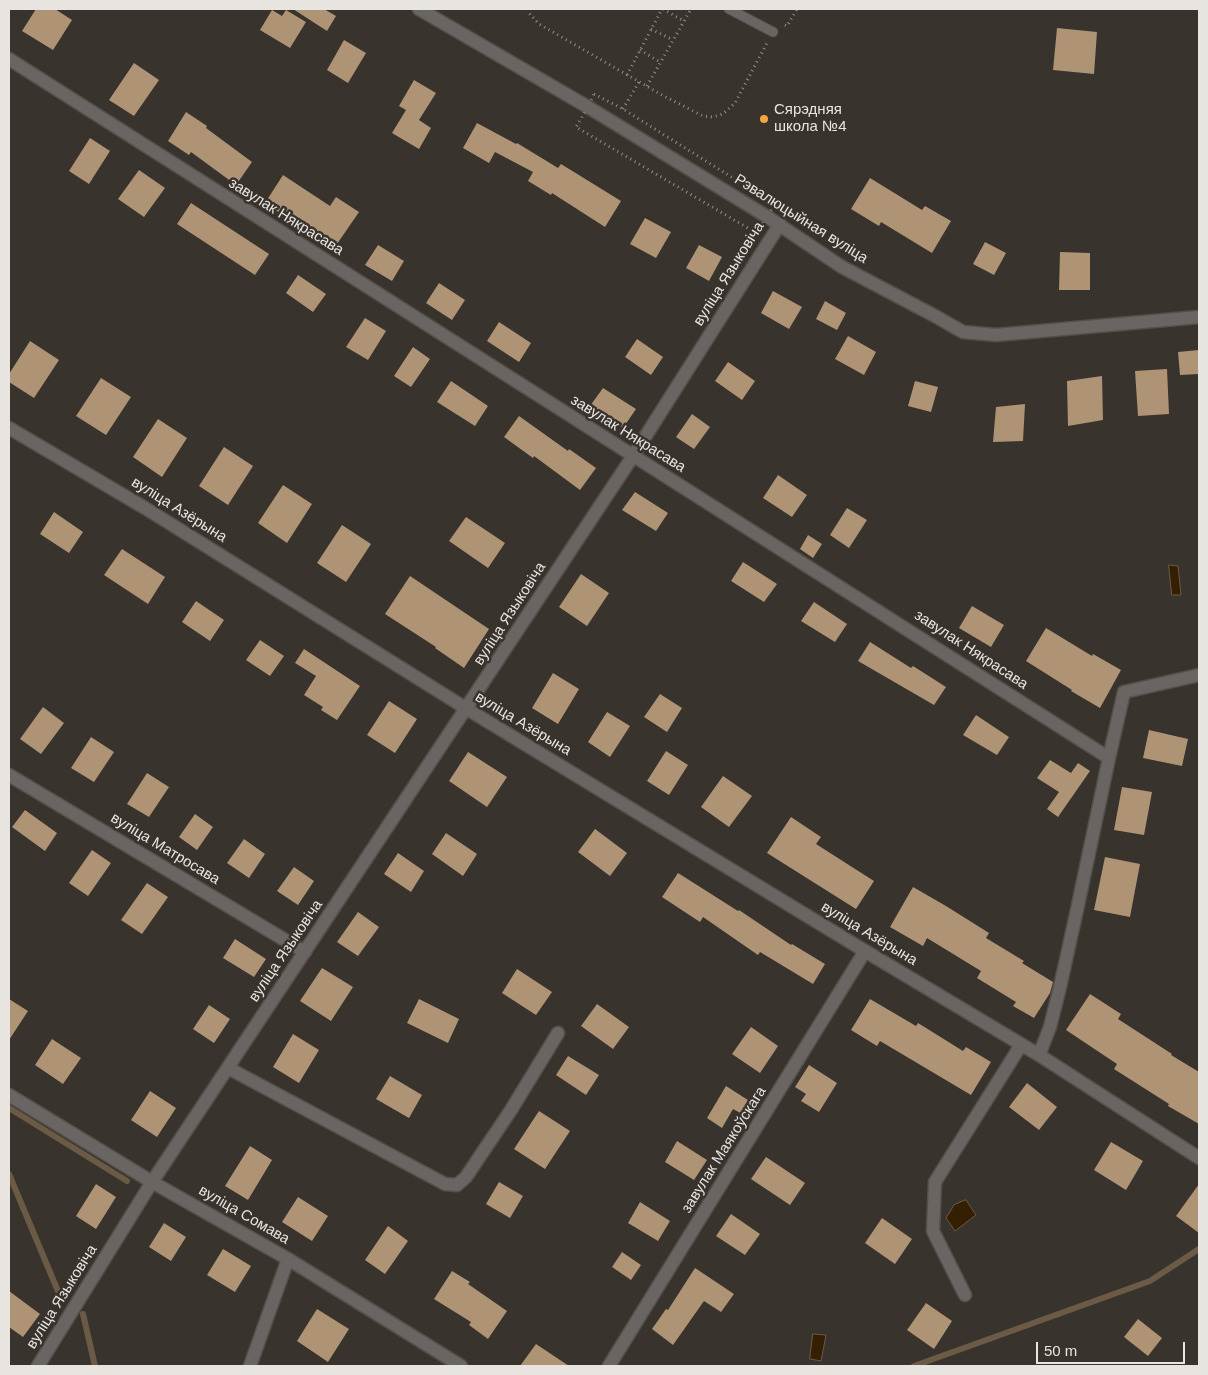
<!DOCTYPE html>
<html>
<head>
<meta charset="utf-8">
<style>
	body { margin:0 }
	#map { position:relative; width:1208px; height:1375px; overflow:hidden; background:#39332d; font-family:Helvetica,sans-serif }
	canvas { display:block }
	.frame { position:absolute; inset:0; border:10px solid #e8e4e0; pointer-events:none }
	.scale { position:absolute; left:1036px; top:1342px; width:149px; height:22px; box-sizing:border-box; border:2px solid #e8e4e0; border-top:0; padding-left:6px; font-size:15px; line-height:18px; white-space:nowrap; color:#e8e4e0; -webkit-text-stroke:4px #39332d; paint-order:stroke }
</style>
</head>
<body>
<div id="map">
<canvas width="1208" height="1375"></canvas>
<div class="frame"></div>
<div class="scale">50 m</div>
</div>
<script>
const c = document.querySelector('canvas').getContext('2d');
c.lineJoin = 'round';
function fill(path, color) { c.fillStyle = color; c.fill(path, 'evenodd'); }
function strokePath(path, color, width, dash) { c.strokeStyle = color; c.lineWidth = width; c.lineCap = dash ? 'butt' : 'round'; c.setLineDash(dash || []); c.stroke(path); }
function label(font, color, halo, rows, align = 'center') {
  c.font = font + ' Helvetica,sans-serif'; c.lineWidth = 5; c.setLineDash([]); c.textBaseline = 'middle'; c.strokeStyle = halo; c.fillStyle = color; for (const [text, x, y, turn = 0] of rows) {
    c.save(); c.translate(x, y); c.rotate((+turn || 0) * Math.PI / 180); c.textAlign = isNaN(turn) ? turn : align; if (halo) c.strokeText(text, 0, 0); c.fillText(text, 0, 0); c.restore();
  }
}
const water = new Path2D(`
	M1169 565 1178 566 1181 595H1172Z
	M966 1200 976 1215 955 1231 946 1218 954 1205Z
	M813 1334 826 1335 821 1361 810 1359Z`);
const stream = new Path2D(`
	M9 1108 127 1181
	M9 1174 60 1296
	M83 1314 95 1366
	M914 1366 1150 1281 1199 1249`);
const building = new Path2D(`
	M36 9H55L72 20 53 50 22 31Z
	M293 9H324L336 16 327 31Z
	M272 10 282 16 286 10 306 22 290 48 260 30Z
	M1057 28 1097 32 1094 74 1053 70Z
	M344 40 366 53 348 83 327 70Z
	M134 63 159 80 134 116 109 100Z
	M414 80 436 93 419 120 431 128 419 149 392 133 406 110 399 106Z
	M186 112 207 126 206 128 252 162 236 185 191 152 189 155 168 141Z
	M477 123 516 144 517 143 558 168 561 164 621 201 605 227 552 193 551 195 528 181 533 172 495 152 489 163 463 148Z
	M90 138 110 151 89 184 69 171Z
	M139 170 165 188 144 217 118 199Z
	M283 175 330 206 336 197 359 212 337 244 290 214 287 218 265 203Z
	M870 178 922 210 925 206 951 221 932 253 881 222 879 226 851 209Z
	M191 203 269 254 255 275 177 224Z
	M645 218 671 232 656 258 630 244Z
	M985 242 1006 253 994 275 973 264Z
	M378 245 404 261 392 281 365 265Z
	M699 245 722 257 709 281 686 268Z
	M1060 252 1090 253V290H1059Z
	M298 275 326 294 313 312 286 293Z
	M439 283 465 300 452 320 426 303Z
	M773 291 802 307 789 329 761 313Z
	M825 301 846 313 837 330 816 319Z
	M365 318 386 331 368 360 346 347Z
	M499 322 531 343 519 362 487 341Z
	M848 336 876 352 864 375 835 359Z
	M637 339 663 357 651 375 625 357Z
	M30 341 59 360 34 398 9 382V374Z
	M413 347 430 359 411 387 394 376Z
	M1199 350V374L1180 375 1178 352Z
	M728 362 755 381 742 400 715 381Z
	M1167 369 1169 414 1138 416 1135 371Z
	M1102 376 1103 420 1068 426 1067 381Z
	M101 378 131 397 106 435 76 416Z
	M451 381 488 406 475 426 437 402Z
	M915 381 938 387 931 412 908 406Z
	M603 388 636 409 623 428 590 406Z
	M1025 404 1023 441 993 442 996 407Z
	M692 414 710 427 694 449 676 437Z
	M519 416 568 451 569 449 596 468 580 490 534 456 533 458 504 437Z
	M158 419 187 438 162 477 133 457Z
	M224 447 253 466 228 505 199 486Z
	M778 475 807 495 792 517 763 498Z
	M283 485 312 504 287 543 258 523Z
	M635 492 668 513 656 531 622 510Z
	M847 508 867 520 849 548 830 535Z
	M54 512 83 532 69 553 40 534Z
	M466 517 505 543 488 568 449 541Z
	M342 525 371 544 346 582 317 563Z
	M808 535 822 544 813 558 800 549Z
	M122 549 165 577 148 604 104 575Z
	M743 562 777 584 764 602 731 581Z
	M581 574 609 593 587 626 559 607Z
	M410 576 489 629 464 668 435 648 436 647 385 614Z
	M196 601 224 620 210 641 182 622Z
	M814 602 847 624 835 642 801 621Z
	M972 606 1004 625 991 647 959 628Z
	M1046 628 1092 656 1093 654 1121 670 1100 708 1071 691 1072 690 1026 661Z
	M260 640 284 656 270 676 246 660Z
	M870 642 911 668 913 666 946 687 934 705 858 661Z
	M304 649 360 686 337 720 321 710 323 707 304 695 316 676 295 663Z
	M553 673 579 689 558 724 532 708Z
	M660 694 682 708 667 732 644 717Z
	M389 701 417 719 395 753 367 735Z
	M43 707 64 723 41 754 20 739Z
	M607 712 630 726 610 757 588 742Z
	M976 715 1009 737 997 755 963 735Z
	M1149 730 1188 739 1182 766 1143 758Z
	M91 737 114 752 94 782 71 768Z
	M666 751 688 765 669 795 647 781Z
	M468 752 507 777 487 807 449 781Z
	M1050 760 1071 773 1078 763 1090 771 1058 817 1047 809 1059 792 1037 778Z
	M147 773 169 787 149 817 127 804Z
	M723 776 752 796 729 827 701 807Z
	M1122 787 1152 792 1144 835 1114 830Z
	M25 810 57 833 45 851 12 827Z
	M195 814 213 827 197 850 179 837Z
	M791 817 821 837 816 844 874 881 856 909 767 853Z
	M595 829 627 853 610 876 578 852Z
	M446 833 477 854 463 876 432 854Z
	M244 839 265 854 249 878 227 863Z
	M92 850 111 863 88 896 69 883Z
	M398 853 424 871 411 892 384 874Z
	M1105 857 1140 864 1130 917 1094 910Z
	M294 867 314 881 298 905 277 891Z
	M678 873 738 911 739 910 791 945 792 944 825 964 813 984 760 952 758 955 703 917 700 922 662 897Z
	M147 883 168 897 142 934 121 920Z
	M913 887 946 906 989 933 986 938 1024 961 1022 963 1053 982 1050 993 1034 1018 1013 1006 1016 1002 977 978 981 971 927 938 923 946 890 927Z
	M358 912 379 927 358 956 337 942Z
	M235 939 266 959 254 977 223 958Z
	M322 968 353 987 331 1021 300 1001Z
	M517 969 552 992 536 1015 502 993Z
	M1090 994 1121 1014 1118 1019 1172 1054 1171 1055 1199 1072V1124L1168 1106 1169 1104 1114 1069 1117 1064 1066 1030Z
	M9 999 28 1011 9 1040Z
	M419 999 459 1019 448 1043 407 1023Z
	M870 999 916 1026 918 1023 963 1051 966 1047 991 1062 971 1095 880 1041 877 1046 851 1030Z
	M597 1004 629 1027 613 1049 581 1026Z
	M209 1005 230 1019 214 1043 193 1029Z
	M751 1027 778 1046 760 1073 732 1054Z
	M293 1034 319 1050 299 1083 273 1067Z
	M52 1039 81 1058 63 1084 35 1065Z
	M568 1056 599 1075 586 1095 556 1075Z
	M809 1065 837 1083 819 1112 801 1101 806 1094 795 1087Z
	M390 1076 422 1095 409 1118 376 1099Z
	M1027 1083 1057 1107 1039 1130 1009 1107Z
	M726 1086 751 1102 744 1115 733 1109 722 1128 707 1118Z
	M150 1091 176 1108 157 1137 131 1120Z
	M539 1111 570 1131 545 1169 514 1149Z
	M677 1141 707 1160 694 1180 665 1162Z
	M1111 1142 1143 1161 1126 1190 1094 1170Z
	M250 1146 272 1160 248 1200 225 1186Z
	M766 1157 805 1183 790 1205 751 1179Z
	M499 1182 523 1196 510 1218 486 1204Z
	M96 1184 116 1197 96 1229 76 1216Z
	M1199 1184V1233L1176 1216Z
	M298 1197 328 1216 312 1241 282 1222Z
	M640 1202 670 1221 658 1241 628 1223Z
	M731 1214 760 1234 745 1255 716 1236Z
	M882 1218 912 1239 895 1264 865 1243Z
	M164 1223 186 1237 171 1261 149 1247Z
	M388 1226 408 1241 385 1274 365 1260Z
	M223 1249 251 1266 235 1292 207 1275Z
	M622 1252 641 1265 631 1280 612 1267Z
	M695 1268 734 1294 721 1312 704 1301 673 1345 652 1329 666 1309 668 1310Z
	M452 1271 470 1282 468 1284 507 1311 488 1339 469 1325 471 1322 434 1299Z
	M9 1291 40 1314 23 1337 9 1327Z
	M926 1303 952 1321 934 1349 907 1330Z
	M317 1309 349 1329 328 1362 297 1341Z
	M1138 1319 1162 1338 1148 1356 1124 1337Z
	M536 1344 569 1366H520Z`);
const path = new Path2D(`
	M528 9 529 13 539 24 662 95 703 116 713 117 723 114 735 103 767 43
	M663 9 684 21
	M785 25 787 26 797 9
	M651 29 673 40
	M640 50 660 62
	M627 75 662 9
	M647 86 691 9
	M594 94 623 109 776 205 766 216 758 234 576 127 588 107Z
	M623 109 639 82`);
const service = new Path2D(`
	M729 9 773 32`);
const minor = new Path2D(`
	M419 9 588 107 766 216 842 267 935 316 963 332 996 335 1199 317
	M9 59 1109 758 1124 692 1199 675
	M9 428 145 508 467 709 865 951 1039 1055 1199 1158
	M9 775 305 952
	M1039 1055 1050 1027 1060 987 1078 905 1109 758
	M228 1068 445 1184 457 1185 466 1177 511 1110 558 1033
	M965 1295 933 1231 935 1182 1021 1045
	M38 1366 152 1182 633 456 780 224
	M250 1366 288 1259
	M609 1366 865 951`);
const tertiary = new Path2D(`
	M9 1095 152 1182 288 1259 461 1366`);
const markers = [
	[764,119,5,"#f2a541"]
];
const poiNames = [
	["Сярэдняя",774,110],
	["школа №4",774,127]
];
const streetNames = [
	["завулак Някрасава",286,217,32],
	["Рэвалюцыйная вуліца",801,219,32],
	["вуліца Языковіча",729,274,-58],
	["завулак Някрасава",628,434,32],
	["вуліца Азёрына",179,510,32],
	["вуліца Языковіча",510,614,-57],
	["завулак Някрасава",971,650,33],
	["вуліца Азёрына",523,724,31],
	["вуліца Матросава",165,849,31],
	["вуліца Азёрына",869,934,31],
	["вуліца Языковіча",286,951,-56],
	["завулак Маякоўскага",724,1150,-58],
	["вуліца Сомава",244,1215,30],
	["вуліца Языковіча",62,1297,-58]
];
fill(water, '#351f03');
strokePath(water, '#6b5a45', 1);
strokePath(stream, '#6b5a45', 6);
fill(building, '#af9375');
strokePath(service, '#554f4a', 11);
strokePath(minor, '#554f4a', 15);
strokePath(tertiary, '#554f4a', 15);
strokePath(path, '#948f8a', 3, [1, 4]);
strokePath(service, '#686562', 9);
strokePath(minor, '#686562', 12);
strokePath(tertiary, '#686562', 12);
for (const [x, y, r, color] of markers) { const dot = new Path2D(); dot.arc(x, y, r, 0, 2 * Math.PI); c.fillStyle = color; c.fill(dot); strokePath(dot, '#39332d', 2); }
label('15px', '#e8e4e0', '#39332d', poiNames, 'left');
label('15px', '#e8e4e0', '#39332d', streetNames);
</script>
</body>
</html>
